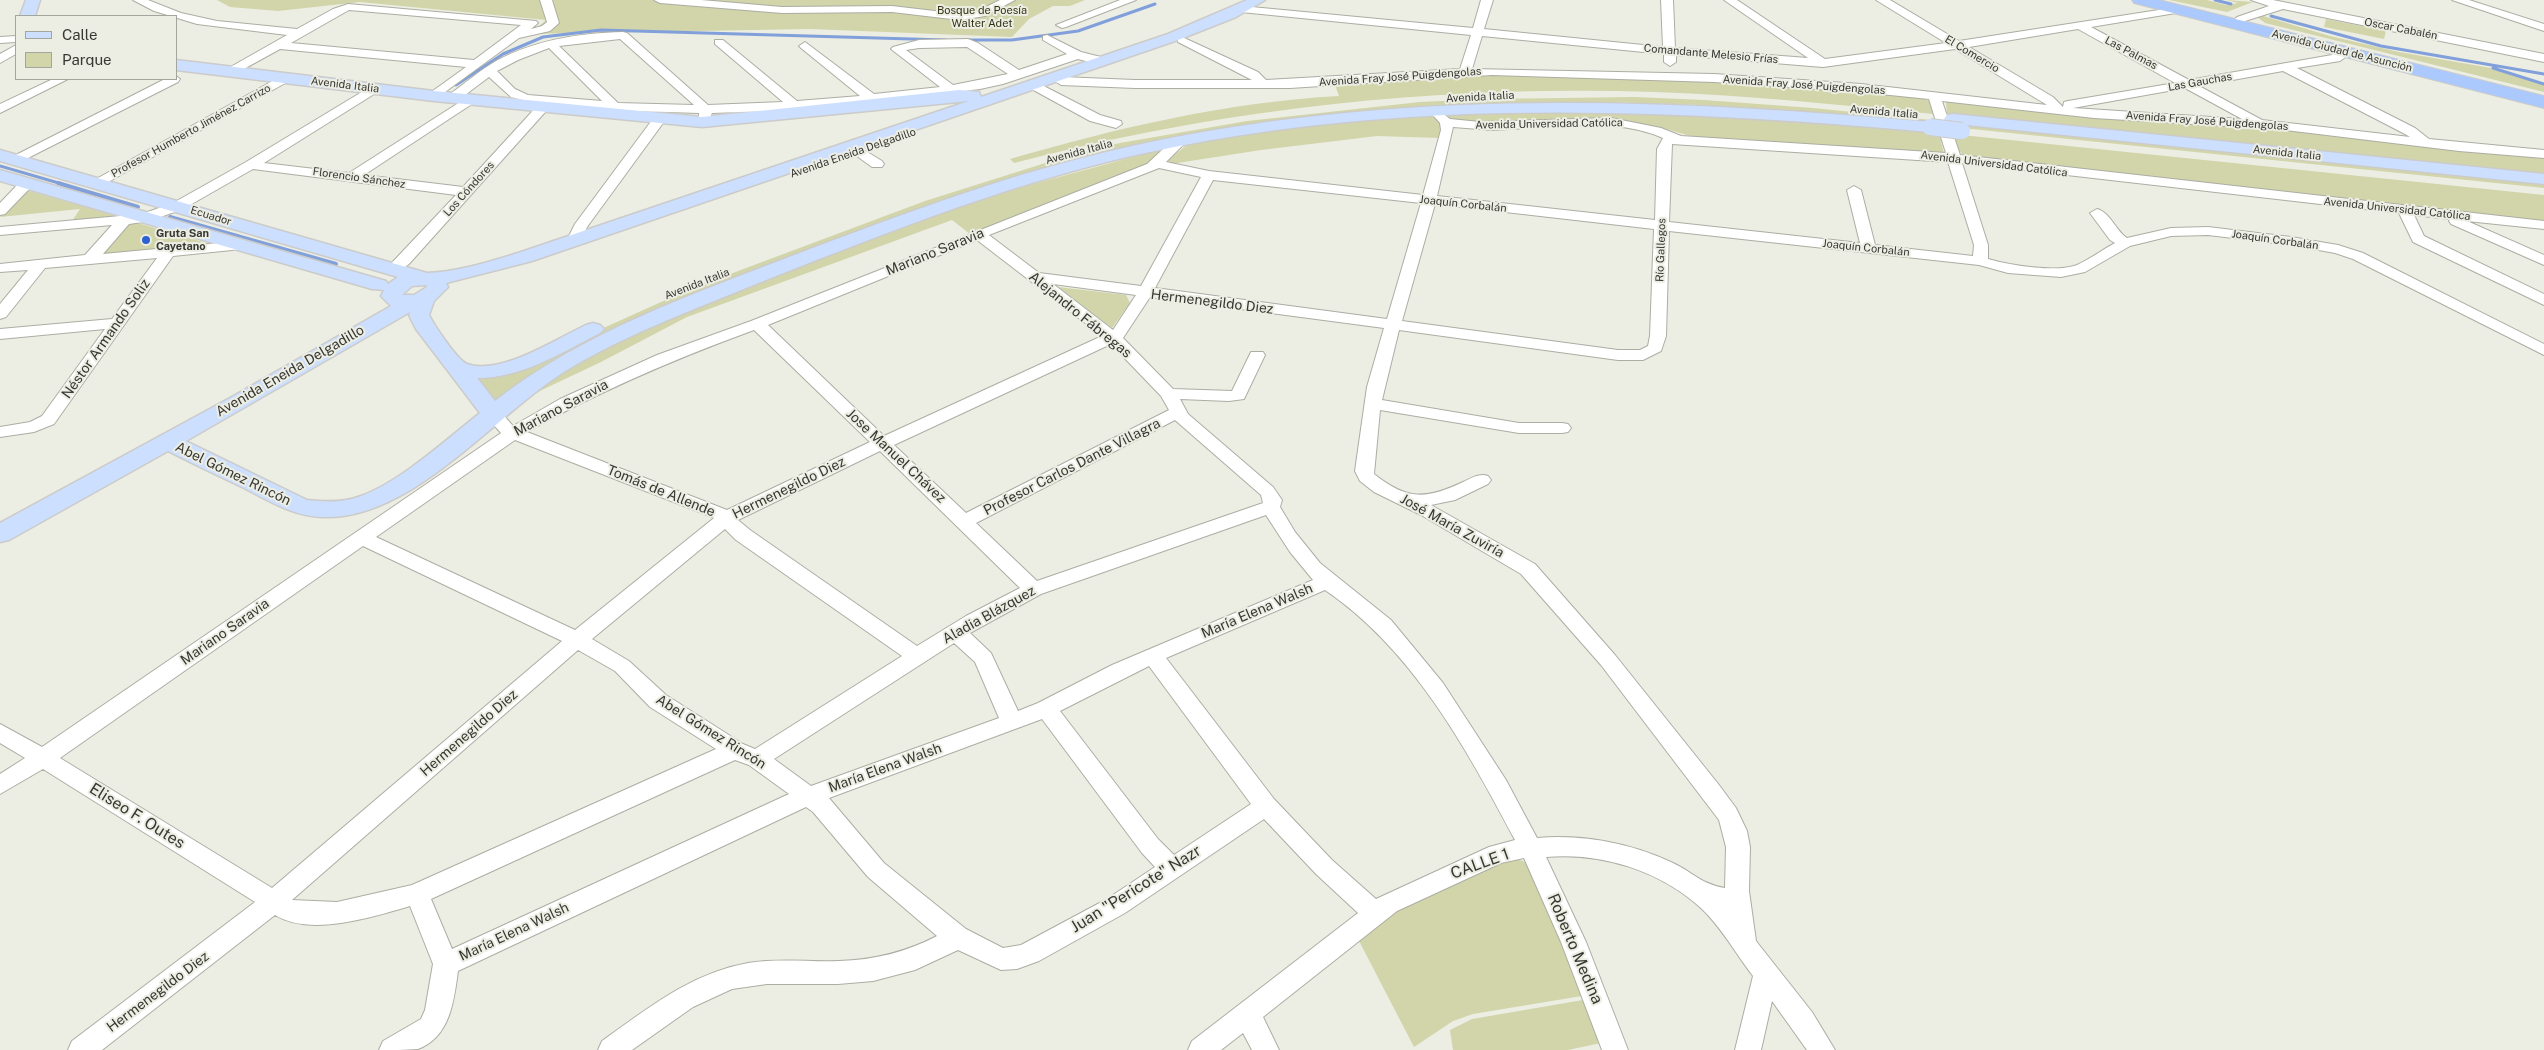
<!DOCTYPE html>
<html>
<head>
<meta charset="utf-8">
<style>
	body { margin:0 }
	#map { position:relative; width:2544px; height:1050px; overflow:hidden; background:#edeee3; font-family:"Public Sans",sans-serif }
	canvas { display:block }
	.legend { position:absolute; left:15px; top:15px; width:162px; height:65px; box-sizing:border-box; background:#edeee3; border:1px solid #a4a59d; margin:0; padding:6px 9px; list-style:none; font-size:15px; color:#373733 }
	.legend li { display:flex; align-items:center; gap:10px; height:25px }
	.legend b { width:25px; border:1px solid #a4a59d }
</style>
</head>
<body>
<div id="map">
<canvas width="2544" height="1050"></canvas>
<ul class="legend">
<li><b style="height:6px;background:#cddffe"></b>Calle</li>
<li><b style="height:14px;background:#d2d5aa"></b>Parque</li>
</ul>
</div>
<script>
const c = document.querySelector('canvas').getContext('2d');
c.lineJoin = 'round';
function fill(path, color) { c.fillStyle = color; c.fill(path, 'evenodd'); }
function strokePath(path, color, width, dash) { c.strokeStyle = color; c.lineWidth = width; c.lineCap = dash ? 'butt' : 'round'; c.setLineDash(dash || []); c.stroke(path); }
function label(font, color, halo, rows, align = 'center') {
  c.font = font + ' "Public Sans",sans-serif'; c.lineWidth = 4; c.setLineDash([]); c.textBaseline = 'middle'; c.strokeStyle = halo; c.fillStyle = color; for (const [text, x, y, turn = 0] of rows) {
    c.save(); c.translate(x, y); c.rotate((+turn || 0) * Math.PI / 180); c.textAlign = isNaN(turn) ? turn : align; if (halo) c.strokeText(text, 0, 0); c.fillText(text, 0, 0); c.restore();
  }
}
const green = new Path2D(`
	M217 0H1085L1070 6H1053L1029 19 1012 37 810 29 530 34 546 20 360 2 278 11 230 7Z
	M2169 0H2207L2226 5 2238 3 2226 0 2253 2 2227 12Z
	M2260 15 2330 36 2399 52 2491 68 2544 85V92L2265 23 2257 17Z
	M2326 19 2386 31 2384 39 2324 27Z
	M1477 74 1773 82 1920 97 1931 102 1933 114C1840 105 1748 95 1655 92 1438 85 1223 108 1014 163L1010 159C1117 128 1227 102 1339 96L1335 85Z
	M1635 97 1704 100 1813 108 2544 182V188L1894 121 1699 105 1609 102 1503 104 1323 117 1058 167 666 308 497 405 474 376 517 367 690 289 925 201 1058 159 1120 143 1247 121 1420 102 1486 99Z
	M1950 101 2256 126 2544 156V175L1947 114 1946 102Z
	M1584 109 1771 116 1939 132 1944 154 1704 140 1659 127 1620 120 1493 123 1446 119 1445 115Z
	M1420 115 1435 117 1441 124 1439 138 1377 136 1261 150 1171 164 1168 160 1187 145 1210 139 1304 126Z
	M1952 134 2544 195V223L1967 158 1959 151Z
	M1166 148 1150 164 970 234 952 220 687 317 601 362 508 406 552 375 641 330 797 266 926 218 1022 187Z
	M23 190H26L117 216 72 221 80 209 0 217Z
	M138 223 210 244 103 254 126 225Z
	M1058 287 1126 295 1130 303 1112 328Z
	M1507 857 1523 861 1531 868 1588 995 1473 1014 1453 1021 1414 1047 1357 937 1390 913Z
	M1583 1000 1601 1043 1568 1050H1453L1450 1030 1472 1019Z`);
const streamFar1 = new Path2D(`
	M2215 0 2231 4
	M2271 16 2381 46 2544 74
	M966 40H1012L1078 31 1155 4
	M2493 68 2544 84
	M456 85 503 54 543 37 601 30 946 40
	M0 166 62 184`);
const stream = new Path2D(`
	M58 183 138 207
	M170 217 336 264`);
const minor = new Path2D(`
	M133 0H148L181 13 217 21 297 29 333 9 348 4 536 21 538 23 531 29 542 26 547 22 540 0H552L559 23 550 31 519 38 434 100 430 99 428 96 430 93 466 67 280 49 231 76 227 75V69L287 35 197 24 154 11ZM349 10 521 25 474 60 291 43Z
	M654 0H701L782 7 892 6 960 14 978 11 1000 0H1015L985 16 960 20 892 12 782 13 660 3Z
	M1120 0H1136L1066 27 1062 28 1056 25Z
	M1481 0H1493L1484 29 1663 47 1661 0H1673L1675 48 1808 58 1724 0H1737L1825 59 1946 43 1876 0H1890L1959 41 2178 7 2184 10 2182 12 2091 27 2189 80 2332 55 2340 49H2348V55L2340 61 2297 68 2415 128 2429 139 2544 150V158L2459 151 2277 129 2094 118 1942 101 1960 155 2544 221V229L2467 221 2544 255V265L2451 224 2449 221 2450 219 2414 215 2424 236 2544 294V305L2413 242 2399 213 1962 163 1988 245V259C2009 265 2056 273 2077 265 2090 259 2102 250 2115 243L2110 240 2090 213 2097 209C2110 212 2116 231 2127 238L2171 228 2208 227 2291 237 2338 245 2363 253 2544 344V355L2353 259 2335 253 2291 245 2208 235 2171 236 2130 246 2085 272 2061 277 2008 273 1979 265 1669 231 1666 336 1661 351 1643 360H1618L1399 330 1382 400 1519 423H1562L1568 424 1571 428 1568 432 1562 433H1519L1380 410 1374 474C1407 500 1425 500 1463 482 1472 478 1479 473 1488 476L1491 480 1488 484 1455 500 1431 505 1535 564 1615 655 1719 785 1736 808 1747 831 1750 847 1749 891 1756 941 1812 1012 1835 1050H1807L1772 1001 1761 1050H1735L1753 976C1736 954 1722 928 1702 909 1661 871 1602 852 1546 857L1586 942 1628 1050H1602L1561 942 1524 858 1501 863 1397 911 1263 1017 1279 1050H1252L1243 1033 1221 1050H1188L1192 1041 1358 913 1316 874 1264 819 1125 913 1039 961 1017 969 1001 970 958 950 915 970 873 981 838 984H767L732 989 693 1007 632 1050H598L602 1041C647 1009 691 973 748 963 778 958 809 962 839 961 875 960 906 952 937 936L868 877 813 812 806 807 458 971C454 1001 450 1037 418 1049 407 1050 390 1050 379 1050L383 1041 421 1019 425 1010 433 964 410 906C373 917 310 937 275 915L102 1050H68L72 1041 255 902 43 769 0 794V774L25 758 0 743V724L42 747 501 433 484 414 487 410H499L513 426 560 399 657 355 751 321 1147 164 1175 138 1180 137 1187 141 1166 162 1209 171 1423 195 1441 130 1440 123 1432 114 1438 110 1450 119 1480 122 1611 118 1661 128 1681 136 1946 153 1929 99 1861 92 1714 82 1492 75 1290 88H1135L1061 85 1055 81 1061 77 1135 80H1252L1178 42V38L1182 37 1258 72 1266 80 1460 69 1471 35 1241 12 1235 9 1241 6 1473 28ZM2078 29 2175 83 2068 101 2064 102 2063 107 2053 97 1969 47ZM1482 36 1664 54V62L1670 66 1676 62V55L1823 67 1955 49 2047 105 1861 84 1714 74 1472 69ZM2283 71 2405 134 2410 137 2262 120 2199 86ZM2185 88 2242 119 2073 108ZM1563 126C1597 124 1631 124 1663 138L1657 149 1655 220 1437 196 1453 127 1492 130ZM1672 144 1948 162 1974 245 1973 256 1875 245 1861 190 1854 186 1847 190 1860 243 1669 222ZM1159 168 1201 177 1141 286 1039 273 989 235ZM1213 180 1421 203 1387 319 1155 288ZM1435 204 1654 229 1650 336 1648 346 1640 350H1618L1402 321ZM977 240 1102 336 884 436 768 325ZM1053 284 1136 295 1113 330ZM1150 297 1384 328 1367 387 1355 471 1360 481 1374 492 1421 515 1521 574 1601 665 1719 820 1726 847 1725 888C1701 884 1694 873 1673 863 1631 843 1583 834 1537 838L1506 780 1443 683 1391 620 1320 563 1295 532 1280 507 1282 500 1273 487 1188 414 1180 399 1229 401 1244 399 1265 355 1263 352H1251L1232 391 1173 389 1123 338ZM754 330 870 442 727 510 527 432C601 390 675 359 754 330ZM1111 344 1161 396 1169 410 966 513 894 445ZM1175 420 1261 495 1263 503 1037 581 976 523ZM515 440 712 517 714 518 575 630 376 537ZM880 451 1020 588 966 616 917 646 750 530 738 520ZM1266 515 1290 552 1313 580 1112 665 1038 703 1018 711 991 653 970 633 1041 594ZM725 529 736 540 902 656 755 749 743 744 666 695 629 661 592 639ZM363 546 562 641 272 888 60 758ZM1325 590C1413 650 1466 748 1515 840L1489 847 1376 899 1332 860 1274 799 1166 658ZM954 643 975 662 999 718 811 786 774 759ZM578 650 615 671 650 707 716 749 412 885 337 902 292 900ZM1149 666 1251 804 1174 855 1158 839 1060 711ZM1042 719 1142 853 1155 867 1107 899 1021 945 1003 948 966 929 884 863 829 798ZM735 760 749 765 789 794 452 949 431 899Z
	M2251 0H2273L2544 54V62L2283 9 2245 21 2240 26H2232L2230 24 2237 17 2269 6Z
	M2452 0H2469L2544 24V31Z
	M623 32 627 33 708 105 783 102 715 44V40H723L797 101 860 96 801 48 799 46 805 42 874 94 940 87 891 49 893 47 919 40 968 39 978 43 1019 70 1067 54 1043 40V36L1047 35 1081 52 1105 58 1107 61 1101 65 1078 59 1003 84 980 89 795 110 712 113 709 119H699V113L636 111 548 105 547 110 409 264 393 275 388 273 385 270 456 195 253 169 183 209 149 221 129 224 103 254 242 241 249 245 242 249 173 256 54 424 34 432 0 437V427L30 422 42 416 105 329 0 339V329L112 319 157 258 45 268 6 317 0 319V304L28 270 0 272V264L85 255 112 225 0 235V227L142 214 173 203 246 162 375 84 379 85 381 88 379 91 264 163 349 173 471 95 475 96 477 99 475 102 364 175 463 187 539 104 511 97 489 77 457 101H449L447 98 449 95C464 84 479 71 496 61 535 40 579 33 623 32ZM620 39 694 105 618 103 559 46ZM967 47 1008 74 953 85 906 50 919 48ZM549 48 602 101 528 95 515 89 497 71 518 60Z
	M16 36V42L0 43V37Z
	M16 45V54L0 63V54Z
	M285 74 291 78 289 81 101 186H91L89 183Z
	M176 76 180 79 178 82 20 162 15 163 8 159 165 79H176Z
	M53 79H68L0 113V104Z
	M1032 80 1100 115 1121 121 1122 124 1116 128 1090 121 1028 87 1026 84Z
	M660 115 666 119 587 227 579 243H569L567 240 575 224 655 116Z
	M859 147 882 161 884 164 882 167H872L854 154 852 151 854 148Z
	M27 179 32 180 34 183 32 186 5 214 0 215V203L22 180Z`);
const major = new Path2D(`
	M26 0H40L35 16H20Z
	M1247 0H1265L1236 17 1178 40 532 261 446 283 448 287 434 301 429 315C434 325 457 360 467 364 500 376 556 339 586 325L593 323 600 325 604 329 600 333C561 353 522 378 477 378L495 401C583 332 693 294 797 254 906 213 1017 171 1132 146 1397 88 1661 98 1930 122L1936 123 1939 127 1936 131 1930 132C1662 108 1391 96 1127 157 996 188 870 239 746 288 685 313 623 336 567 370 494 415 412 521 322 517 293 516 269 501 244 488 219 476 193 464 168 451L9 540 0 542V523L230 398 391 306 381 296 384 290 372 289 0 181V170L386 281 388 284 398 277 0 161V150L427 273C458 272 488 262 518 253L969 101 702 127 434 101 176 70V60L434 91 702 117 959 90 979 92 981 97 1168 34ZM426 285 427 287 414 295H402L412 286ZM410 312 409 315 416 329 480 413C447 439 400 482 361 496 344 503 324 502 307 500L186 441Z
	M1953 114 2544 174V184L1947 123 1944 119 1947 115Z`);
const highway = new Path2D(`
	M2132 0H2159L2544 96V108L2134 3Z`);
const majorBridge = new Path2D(`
	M1930 127 1962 131`);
const markers = [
	[146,240,5,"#2c62d0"]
];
const farParknames = [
	["Bosque de Poesía",982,11],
	["Walter Adet",982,24]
];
const farStreetnames = [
	["Oscar Cabalén",2401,29,11],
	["Avenida Ciudad de Asunción",2342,51,14],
	["Las Palmas",2131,53,28],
	["Comandante Melesio Frías",1711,54,5],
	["El Comercio",1972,54,31],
	["Avenida Fray José Puigdengolas",1400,77,-4],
	["Las Gauchas",2200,82,-10],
	["Avenida Italia",345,85,7],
	["Avenida Fray José Puigdengolas",1804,85,4],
	["Avenida Italia",1480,97,-3],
	["Avenida Italia",1884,112,5],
	["Avenida Fray José Puigdengolas",2207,121,4],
	["Avenida Universidad Católica",1549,124,-1],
	["Profesor Humberto Jiménez Carrizo",191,131,-29],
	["Avenida Italia",1079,152,-15],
	["Avenida Eneida Delgadillo",853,153,-19],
	["Avenida Italia",2287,153,6],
	["Avenida Universidad Católica",1994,164,7],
	["Florencio Sánchez",359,178,8],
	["Los Cóndores",469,189,-48],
	["Joaquín Corbalán",1463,204,6],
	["Avenida Universidad Católica",2397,209,6],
	["Ecuador",211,216,17],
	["Joaquín Corbalán",2275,240,8],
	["Joaquín Corbalán",1866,248,6],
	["Río Gallegos",1661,250,-88],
	["Avenida Italia",697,284,-21]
];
const farPoinames = [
	["Gruta San",156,234],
	["Cayetano",156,247]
];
const streetNames = [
	["Mariano Saravia",935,252,-22],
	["Hermenegildo Diez",1212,302,7],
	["Alejandro Fábregas",1080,315,39],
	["Néstor Armando Soliz",106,339,-55],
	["Avenida Eneida Delgadillo",290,371,-30],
	["Mariano Saravia",561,408,-28],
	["Jose Manuel Chávez",896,456,43],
	["Profesor Carlos Dante Villagra",1072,467,-27],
	["Abel Gómez Rincón",233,474,26],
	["Hermenegildo Diez",789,488,-26],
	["Tomás de Allende",661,491,22],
	["José María Zuviría",1452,526,29],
	["María Elena Walsh",1257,611,-23],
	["Aladia Blázquez",989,615,-29],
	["Mariano Saravia",225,632,-35],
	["Abel Gómez Rincón",711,732,32],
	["Hermenegildo Diez",469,733,-41],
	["María Elena Walsh",885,768,-20],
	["María Elena Walsh",514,932,-25],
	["Hermenegildo Diez",158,992,-37]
];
const nearStreetnames = [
	["Eliseo F. Outes",137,816,32],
	["CALLE 1",1480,864,-20],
	["Juan \"Pericote\" Nazr",1136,889,-32],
	["Roberto Medina",1575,949,67]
];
fill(green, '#d2d5aa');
strokePath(streamFar1, '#81a0db', 3);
strokePath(stream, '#81a0db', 4);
strokePath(minor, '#acada3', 2);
strokePath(major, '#cbcbca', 3);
strokePath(highway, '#cbcbca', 2);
fill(minor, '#fff');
fill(major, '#cddffe');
fill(highway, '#acc9fd');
strokePath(majorBridge, '#cbcbca', 18, []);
strokePath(majorBridge, '#cddffe', 16);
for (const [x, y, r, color] of markers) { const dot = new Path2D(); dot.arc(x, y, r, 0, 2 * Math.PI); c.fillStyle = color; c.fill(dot); strokePath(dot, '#edeee3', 2); }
label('11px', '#303112', '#edeee3', farParknames);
label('11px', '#373733', '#edeee3', farStreetnames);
label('bold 11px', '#373733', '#edeee3', farPoinames, 'left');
label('14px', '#373733', '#edeee3', streetNames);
label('16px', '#373733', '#edeee3', nearStreetnames);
</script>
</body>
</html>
